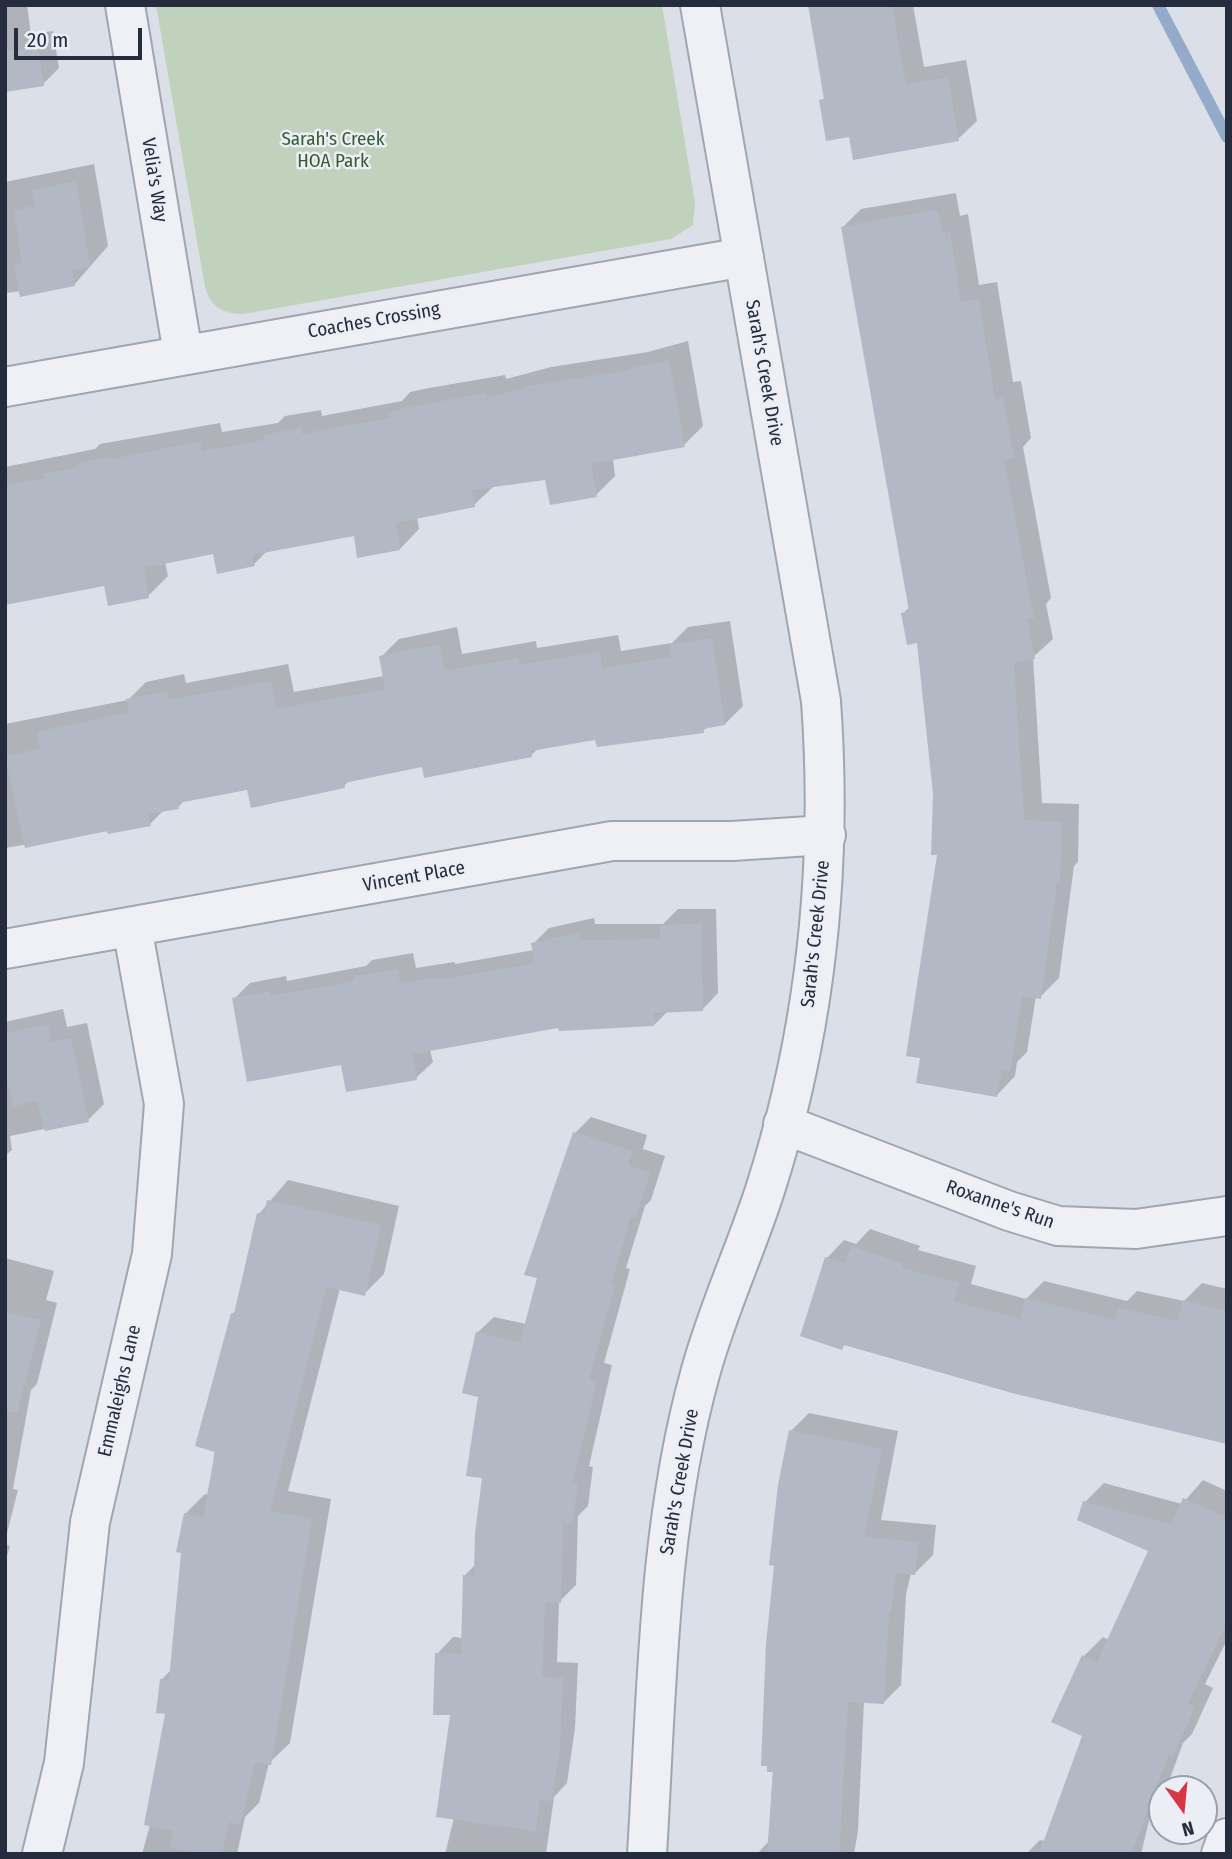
<!DOCTYPE html>
<html>
<head>
<meta charset="utf-8">
<style>
	body { margin:0 }
	#map { position:relative; width:1232px; height:1859px; overflow:hidden; background:#dbdfe7; font-family:"Fira Sans Condensed",sans-serif }
	canvas { display:block }
	.frame { position:absolute; inset:0; border:7px solid #242c3e; pointer-events:none }
	.north { position:absolute; left:1148px; top:1775px; width:70px; height:70px; box-sizing:border-box; background:#ebeef5; border:2px solid #9ba0ac; border-radius:50%; rotate:165deg; font-size:19px; font-weight:700; line-height:28px; text-align:center; color:#242c3e }
	.north::after { content:''; display:block; margin:auto; width:24px; height:32px; background:#d73642; clip-path:polygon(50% 0,100% 100%,50% 72%,0 100%) }
	.scale { position:absolute; left:14px; top:28px; width:128px; height:32px; box-sizing:border-box; border:4px solid #242c3e; border-top:0; padding-left:9px; font-size:21px; line-height:24px; white-space:nowrap; color:#242c3e; -webkit-text-stroke:5px #ebeef5; paint-order:stroke }
</style>
</head>
<body>
<div id="map">
<canvas width="1232" height="1859"></canvas>
<div class="frame"></div>
<div class="north">N</div>
<div class="scale">20 m</div>
</div>
<script>
const c = document.querySelector('canvas').getContext('2d');
c.lineJoin = 'round';
function fill(path, color) { c.fillStyle = color; c.fill(path, 'evenodd'); }
function strokePath(path, color, width, dash) { c.strokeStyle = color; c.lineWidth = width; c.lineCap = dash ? 'butt' : 'round'; c.setLineDash(dash || []); c.stroke(path); }
function label(font, color, halo, rows, align = 'center') {
  c.font = font + ' "Fira Sans Condensed",sans-serif'; c.lineWidth = 5; c.setLineDash([]); c.textBaseline = 'middle'; c.strokeStyle = halo; c.fillStyle = color; for (const [text, x, y, turn = 0] of rows) {
    c.save(); c.translate(x, y); c.rotate((+turn || 0) * Math.PI / 180); c.textAlign = isNaN(turn) ? turn : align; if (halo) c.strokeText(text, 0, 0); c.fillText(text, 0, 0); c.restore();
  }
}
const green = new Path2D(`
	M156 5H662L695 203 693 225 671 239 243 314C222 313 211 308 205 287Z`);
const shadow = new Path2D(`
	M5 5H27L31 34 53 31 59 68 43 84 5 90Z
	M810 5H913L924 67 966 60 977 121 958 139 821 101 825 97Z
	M94 164 108 246 74 285 5 293V182Z
	M956 193 960 216 968 214 979 285 997 282 1013 382 1021 381 1031 438 1023 447 1051 598 1046 604 1053 639 1033 657 1042 803 1079 804 1078 862 1074 866 1059 978 1040 997 1036 996 1027 1052 1017 1062 1015 1076 997 1095 922 1056 939 854 935 794 918 641 903 613 910 607 843 227 861 209Z
	M688 341 703 426 684 445 613 458 615 476 596 495 547 478 494 486 474 505 417 517 419 529 400 549 356 534 267 551 254 564 214 552 165 562 168 576 148 596 106 584 5 603V467L95 449 100 444 220 423 222 432 278 423 285 416 321 410 322 416 402 401 410 392 429 388 505 375 506 379 551 367 648 352Z
	M730 621 743 706 725 724 708 726 703 731 597 738 539 748 531 755 423 765 350 780 344 786 248 788 185 800 178 807 165 809 150 824 5 848V724L128 700 146 682 184 674 186 683 288 664 294 692 384 676 381 657 399 639 457 627 462 654 536 641 537 648 618 635 621 651 672 643 688 627Z
	M678 909H716L718 993 702 1010 668 1011 654 1025 560 1026 430 1050 433 1062 416 1078 343 1063 234 999 250 983 286 976 287 981 366 966 372 960 413 953 416 968 454 962 455 964 534 950 533 944 549 928 594 918 595 924H663Z
	M63 1009 67 1027 87 1023 104 1104 88 1120 10 1136 12 1150 5 1156V1022Z
	M591 1117 647 1135 643 1149 665 1156 651 1200 645 1206 626 1268 630 1269 604 1363 612 1365 589 1466 593 1467 588 1506 578 1516 576 1585 559 1602 557 1662 578 1663 575 1728 567 1783 554 1797 546 1854H445L454 1818 452 1714 437 1654 453 1637 463 1638 465 1575 476 1564 484 1477 477 1333 494 1317 526 1324 575 1133Z
	M288 1180 399 1206 384 1274 364 1294 340 1288 288 1491 331 1499 290 1743 269 1763 259 1803 245 1817 237 1854H142L150 1825 167 1712 162 1679 172 1669 185 1514 205 1494 209 1495 232 1314 237 1309 259 1214Z
	M870 1229 920 1246 918 1250 976 1266 971 1284 1026 1299 1044 1281 1127 1301 1137 1291 1184 1301 1202 1283 1227 1289V1437L846 1344 841 1348 827 1258 844 1240 856 1244Z
	M5 1258 54 1271 46 1300 57 1303 37 1384 31 1390 13 1489 18 1490 5 1541Z
	M809 1413 898 1431 881 1520 936 1525 933 1555 915 1573H911L906 1595 901 1685 884 1702 864 1701 858 1831 854 1854H757L769 1841 791 1431Z
	M1203 1480 1227 1491V1640L1205 1684 1213 1688 1192 1734 1183 1743 1166 1789H1162V1796L1153 1805 1141 1854H1026L1040 1840 1045 1841 1084 1735 1054 1721 1084 1656 1103 1637 1109 1640 1151 1550 1085 1502 1104 1483 1182 1504Z
	M5 1544 10 1546 5 1563Z`);
const stream = new Path2D(`
	M1158 5 1227 137`);
const building = new Path2D(`
	M808 5H892L906 85 948 77 959 141 853 160 849 137 826 141 819 100 824 99Z
	M38 47 44 86 5 92V51Z
	M76 181 90 266 72 270 75 286 20 297 14 265 22 264 14 210 35 206 32 190Z
	M926 211H938L942 233 950 232 961 302 979 299 995 400 1003 398 1014 458 1004 460 1034 618 1027 619 1035 659 1014 663 1024 820 1062 822 1060 882H1057L1041 999 1022 996 1010 1072 1002 1070 997 1097 916 1083 920 1058 906 1056 937 855H931L933 794 917 643 907 645 901 613 909 611 841 227Z
	M669 360 685 447 591 464 597 497 550 505 545 480 472 490 475 507 396 523 400 550 357 558 354 536 252 555 255 566 217 574 213 554 144 568 149 598 108 606 104 586 5 605V486L45 478 44 474 79 467 78 463 112 456 113 459 200 441 202 451 264 440 263 435 301 428 302 434 390 418 388 412 408 407 486 393 487 398 530 386 630 370V368Z
	M712 638 725 725 703 729 704 733 597 747 595 740 531 751 532 757 424 778 422 767 344 783 345 788 251 808 247 790 178 803 179 809 148 814 151 826 108 834 107 831 25 848 5 756 40 749 37 732 129 712 126 699 167 691 168 700 271 681 276 709 385 689 379 656 440 644 445 671 518 658 519 665 600 652 603 668 671 657 669 644Z
	M701 924 703 1011 654 1013V1026L559 1031 558 1028 413 1054 417 1080 346 1092 341 1065 247 1082 232 998 270 991 271 996 355 981 354 976 398 969 400 984 438 977 439 980 535 963 531 943 578 933 580 940 660 939V925Z
	M48 1024 51 1042 71 1038 89 1122 45 1131 37 1101 13 1106 5 1072V1033Z
	M573 1132 632 1151 628 1165 650 1173 635 1219 631 1217 611 1284 615 1285 589 1379 597 1381 573 1482 578 1483 572 1524 563 1523 561 1603H545L542 1677 563 1678 560 1745 552 1801 540 1800 536 1831 436 1817 450 1715H433L435 1653 461 1654 463 1575H474L475 1533 482 1478 466 1476 478 1397 462 1393 476 1332 520 1342 537 1278 524 1275Z
	M267 1200 381 1225 365 1296 326 1287 270 1511 312 1519 271 1765 255 1762 240 1825 229 1822 222 1854H201L170 1847 173 1831 144 1825 165 1714 156 1713 160 1679 169 1680 181 1553 176 1552 184 1513 203 1517 215 1452 195 1446 231 1313 234 1314 257 1213 264 1215Z
	M851 1246 903 1264 902 1268 959 1283 954 1301 1020 1319 1025 1298 1115 1320 1118 1308 1178 1321 1183 1300 1227 1311V1444L1012 1393 844 1345 842 1350 800 1336 825 1257 845 1263Z
	M5 1312 41 1320 17 1413 5 1411Z
	M789 1430 882 1449 864 1537 919 1542 915 1575 896 1573 891 1612 889 1611 884 1704 848 1702 839 1854H767L773 1772H767V1766H761L766 1644 774 1566 769 1565 778 1485Z
	M1183 1498 1227 1518V1623L1188 1703 1195 1707 1173 1756 1169 1754 1131 1854H1039L1082 1736 1051 1722 1082 1655 1097 1662 1148 1551 1077 1520 1083 1501 1171 1524Z`);
const minor = new Path2D(`
	M125 5 183 354
	M5 387 744 257
	M5 949 612 841H732L826 835
	M783 1124 1009 1211 1058 1226 1136 1229 1227 1216
	M42 1854 64 1763 90 1522 152 1254 164 1104 132 927
	M647 1854C657 1694 657 1529 700 1374 717 1311 745 1252 765 1190 816 1031 833 867 821 701L700 5
	M1221 1854 1227 1838`);
const parkNames = [
	["Sarah's Creek",333,140],
	["HOA Park",333,162]
];
const streetNames = [
	["Velia's Way",154,180,81],
	["Coaches Crossing",374,321,-10],
	["Sarah's Creek Drive",764,373,80],
	["Vincent Place",414,877,-10],
	["Sarah's Creek Drive",816,934,-84],
	["Roxanne's Run",1000,1205,19],
	["Emmaleighs Lane",120,1391,-77],
	["Sarah's Creek Drive",680,1482,-80]
];
fill(green, '#c0d1bc');
fill(shadow, '#0003');
strokePath(stream, '#93aaca', 12);
fill(building, '#b2b8c4');
strokePath(minor, '#a0a6b1', 42);
strokePath(minor, '#eef0f5', 38);
label('19px', '#365b31', '#ebeef5', parkNames);
label('19px', '#242c3e', '#ebeef5', streetNames);
</script>
</body>
</html>
